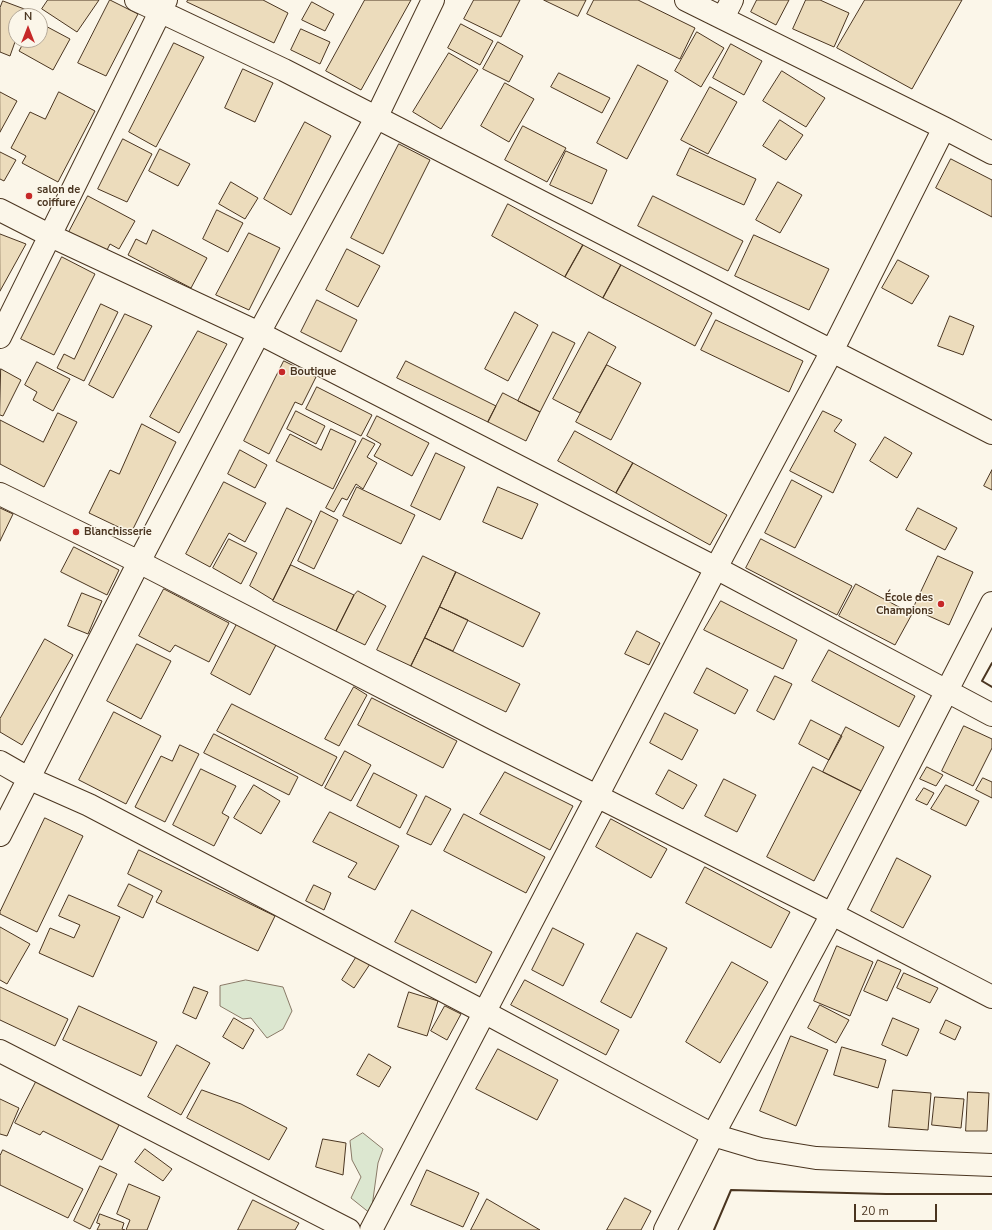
<!DOCTYPE html>
<html>
<head>
<meta charset="utf-8">
<style>
	body { margin:0 }
	#map { position:relative; width:992px; height:1230px; overflow:hidden; background:#fbf6e9; font-family:"Nunito Sans",sans-serif }
	canvas { display:block }
	.north { position:absolute; left:8px; top:8px; width:40px; height:40px; box-sizing:border-box; background:#fbf6e9; border:1px solid #b4a999; border-radius:50%; rotate:0deg; font-size:11px; font-weight:700; line-height:16px; text-align:center; color:#4a3520 }
	.north::after { content:''; display:block; margin:auto; width:14px; height:18px; background:#c62828; clip-path:polygon(50% 0,100% 100%,50% 72%,0 100%) }
	.scale { position:absolute; left:854px; top:1204px; width:83px; height:18px; box-sizing:border-box; border:2px solid #4a3520; border-top:0; padding-left:5px; font-size:12px; line-height:14px; white-space:nowrap; color:#4a3520; -webkit-text-stroke:3px #fbf6e9; paint-order:stroke }
</style>
</head>
<body>
<div id="map">
<canvas width="992" height="1230"></canvas>
<div class="north">N</div>
<div class="scale">20 m</div>
</div>
<script>
const c = document.querySelector('canvas').getContext('2d');
c.lineJoin = 'round';
function fill(path, color) { c.fillStyle = color; c.fill(path, 'evenodd'); }
function strokePath(path, color, width, dash) { c.strokeStyle = color; c.lineWidth = width; c.lineCap = dash ? 'butt' : 'round'; c.setLineDash(dash || []); c.stroke(path); }
function label(font, color, halo, rows, align = 'center') {
  c.font = font + ' "Nunito Sans",sans-serif'; c.lineWidth = 3; c.setLineDash([]); c.textBaseline = 'middle'; c.strokeStyle = halo; c.fillStyle = color; for (const [text, x, y, turn = 0] of rows) {
    c.save(); c.translate(x, y); c.rotate((+turn || 0) * Math.PI / 180); c.textAlign = isNaN(turn) ? turn : align; if (halo) c.strokeText(text, 0, 0); c.fillText(text, 0, 0); c.restore();
  }
}
const green = new Path2D(`
	M246 980 283 987 292 1011 283 1029 267 1038 251 1018 243 1019 220 1006V986Z
	M363 1133 383 1149 378 1163 371 1214 351 1198 361 1177 352 1160 350 1141Z`);
const building = new Path2D(`
	M48 0H99L77 32 42 9Z
	M110 0 138 14 106 76 78 63Z
	M188 0H263L288 13 274 43 187 2Z
	M365 0H411L361 90 326 71Z
	M474 0H520L501 37 464 19Z
	M544 0H586L578 16Z
	M594 0H638L695 28 680 59 587 14Z
	M757 0H789L776 25 751 12Z
	M806 0H820L849 13 834 47 793 29Z
	M865 0H962L912 89 837 48Z
	M3 1 27 10 25 16H16V39L10 56 0 52V8Z
	M312 2 334 14 325 31 302 20Z
	M40 23 70 39 53 70 19 51 25 40H40Z
	M461 24 493 41 480 65 448 48Z
	M301 29 330 42 320 64 291 50Z
	M697 32 724 48 701 87 675 71Z
	M498 42 523 56 509 82 483 69Z
	M174 43 204 57 156 147 129 132Z
	M731 44 762 61 744 95 713 78Z
	M449 53 478 70 441 129 413 112Z
	M638 65 668 81 627 159 597 143Z
	M243 69 273 83 255 122 225 108Z
	M782 71 825 98 806 127 763 101Z
	M559 73 610 98 602 113 551 87Z
	M505 83 534 99 509 142 481 126Z
	M710 87 737 102 708 154 681 140Z
	M0 92 17 101 0 132Z
	M59 92 95 111 58 182 22 163 26 156 11 148 30 112 45 119Z
	M780 120 803 135 786 160 763 146Z
	M305 122 331 136 291 215 264 199Z
	M523 126 566 148 547 182 505 160Z
	M123 139 152 154 127 202 98 189Z
	M399 144 430 160 383 254 351 238Z
	M690 148 756 179 744 205 677 175Z
	M160 149 190 164 178 186 149 171Z
	M566 151 607 170 592 204 550 185Z
	M0 152 16 160 4 181 0 179Z
	M951 159 992 180V217L936 188Z
	M231 182 258 198 245 219 219 204Z
	M778 182 802 195 780 233 756 220Z
	M88 196 135 221 119 249 110 244 106 252 69 232Z
	M653 196 743 241 728 271 638 226Z
	M508 204 583 245 565 277 492 236Z
	M217 210 243 223 228 252 203 239Z
	M153 230 207 258 191 288 128 255 136 239 146 244Z
	M249 233 280 248 249 310 216 295Z
	M0 234 26 244 0 291Z
	M754 235 829 269 809 310 735 276Z
	M583 245 621 265 603 298 565 277Z
	M347 249 380 266 358 307 326 290Z
	M62 257 95 274 54 355 21 339Z
	M898 260 929 276 912 304 882 288Z
	M621 265 712 313 695 346 603 298Z
	M317 300 357 320 341 352 301 332Z
	M101 304 118 312 84 381 57 368 64 354 74 359Z
	M515 312 538 325 508 381 485 369Z
	M125 314 152 326 113 398 89 385Z
	M950 316 974 326 963 355 938 346Z
	M716 320 803 361 789 392 701 350Z
	M198 331 227 344 179 433 150 417Z
	M553 332 575 343 540 412 518 401Z
	M589 332 616 347 580 413 553 399Z
	M284 361 316 377 302 405 295 402 269 454 244 441Z
	M406 361 496 406 488 422 397 378Z
	M37 362 70 379 53 411 33 400 37 392 25 385Z
	M607 365 641 383 611 440 576 422Z
	M1 369 21 380 3 416 0 415Z
	M317 387 372 415 361 436 306 409Z
	M503 393 540 412 526 441 488 422Z
	M296 411 325 426 316 444 287 429Z
	M823 411 842 420 834 431 856 444 833 493 790 471Z
	M58 413 77 422 44 487 0 464V420L43 442Z
	M377 416 429 443 412 476 374 456 381 444 367 436Z
	M142 424 176 442 131 533 89 513 110 470 119 474Z
	M331 429 356 441 333 489 276 461 290 434 321 450Z
	M575 431 633 463 616 493 558 461Z
	M885 437 912 453 897 478 870 461Z
	M363 438 375 444 367 457 377 463 363 489 356 484 347 500 342 498 334 512 326 508Z
	M240 450 267 465 255 488 228 474Z
	M436 453 465 467 440 520 411 506Z
	M633 463 727 515 710 545 616 493Z
	M992 470V490L984 486Z
	M792 480 822 496 795 548 765 533Z
	M224 482 266 503 245 542 229 533 210 567 186 554Z
	M357 487 415 515 401 544 343 516Z
	M498 487 538 504 522 539 483 522Z
	M0 508 13 514 0 541Z
	M287 508 312 521 273 600 250 586Z
	M918 508 957 528 945 550 906 530Z
	M321 511 338 520 314 569 298 561Z
	M229 539 257 553 241 584 213 568Z
	M761 539 852 586 837 615 746 568Z
	M74 547 119 570 107 595 61 572Z
	M423 556 456 572 411 666 377 650Z
	M938 556 973 572 949 625 913 609Z
	M291 565 354 595 336 631 273 601Z
	M456 572 540 613 523 647 440 607Z
	M856 584 912 614 895 645 839 616Z
	M164 589 229 623 209 662 175 645 170 652 139 636Z
	M358 591 386 606 365 645 336 631 354 595Z
	M82 593 102 601 88 634 68 626Z
	M721 601 797 640 783 669 704 630Z
	M440 607 468 620 453 651 425 638Z
	M237 624 276 645 250 695 211 674Z
	M637 631 660 643 649 665 625 654Z
	M425 638 520 684 506 712 411 666Z
	M45 639 73 655 22 745 0 732V719Z
	M137 644 171 661 141 719 107 701Z
	M829 650 915 696 899 727 812 681Z
	M707 668 748 690 735 714 694 693Z
	M775 676 792 684 774 720 757 711Z
	M354 687 367 695 339 746 325 739Z
	M372 698 457 741 443 768 358 725Z
	M232 704 337 757 322 786 217 731Z
	M114 712 161 736 126 804 79 780Z
	M665 713 698 730 682 760 650 743Z
	M811 720 842 736 829 760 799 744Z
	M964 726 992 739V748L973 786 942 771Z
	M846 727 884 747 861 791 823 772Z
	M214 734 298 777 289 795 204 753Z
	M180 745 199 754 165 822 135 807 161 756 172 761Z
	M345 751 371 765 351 801 325 788Z
	M813 767 861 791 814 881 767 857Z
	M927 767 943 775 936 786 920 779Z
	M201 769 236 786 222 813 229 817 214 846 173 825Z
	M669 770 697 785 683 809 656 794Z
	M505 772 573 806 550 850 480 814Z
	M374 773 417 795 400 828 357 806Z
	M983 778 992 782V798L976 790Z
	M724 779 756 795 737 832 705 816Z
	M254 785 280 801 261 834 234 818Z
	M946 785 979 801 966 826 931 809Z
	M924 788 934 793 927 805 916 800Z
	M426 796 451 809 431 845 407 834Z
	M330 812 399 846 375 890 348 877 357 863 313 842Z
	M464 814 545 857 526 893 444 851Z
	M45 818 83 836 37 932 0 914V912Z
	M611 819 667 849 651 878 596 847Z
	M139 850 275 916 258 951 156 902 162 891 128 874Z
	M897 858 931 876 903 928 871 911Z
	M705 867 790 912 771 948 686 903Z
	M129 884 153 896 143 918 118 906Z
	M314 885 331 893 324 910 306 901Z
	M69 895 120 917 93 977 39 953 50 928 74 938 80 925 59 916Z
	M412 910 492 952 476 983 395 942Z
	M0 927 30 944 7 984 0 980Z
	M553 928 584 944 563 986 532 970Z
	M637 933 667 948 631 1018 601 1002Z
	M837 946 873 962 850 1016 814 1001Z
	M357 956 370 964 354 988 342 980Z
	M878 960 901 970 887 1001 864 991Z
	M732 962 768 982 720 1063 686 1042Z
	M904 973 938 988 930 1003 897 988Z
	M525 980 619 1030 606 1055 511 1005Z
	M0 987 68 1019 55 1046 0 1020Z
	M194 987 208 992 196 1019 183 1013Z
	M409 992 438 1001 427 1036 398 1027Z
	M820 1005 849 1020 836 1043 808 1028Z
	M79 1006 157 1042 141 1076 63 1040Z
	M445 1006 461 1014 447 1040 431 1031Z
	M234 1018 254 1030 243 1049 223 1037Z
	M893 1018 919 1029 907 1056 882 1045Z
	M946 1020 961 1027 955 1040 940 1033Z
	M791 1036 828 1050 796 1126 760 1111Z
	M177 1045 210 1063 181 1115 148 1097Z
	M842 1047 886 1060 878 1088 834 1075Z
	M498 1049 558 1080 537 1120 476 1089Z
	M369 1054 391 1067 379 1087 357 1075Z
	M37 1080 121 1121 102 1160 43 1131 40 1135 15 1123Z
	M202 1090 241 1104 287 1128 269 1160 187 1118Z
	M893 1090 931 1093 928 1130 889 1127Z
	M968 1092 989 1093 987 1131H966Z
	M935 1097 964 1099 961 1128 932 1125Z
	M0 1099 19 1108 7 1136 0 1134Z
	M323 1139 346 1143 343 1175 316 1167Z
	M145 1149 172 1169 163 1181 135 1162Z
	M3 1150 83 1189 68 1218 0 1185V1156Z
	M100 1166 117 1174 90 1229 74 1221Z
	M427 1170 479 1193 463 1227 411 1205Z
	M129 1184 160 1197 147 1230H126L130 1220 117 1214Z
	M625 1198 651 1211 641 1230H607Z
	M487 1199 540 1230H471Z
	M253 1200 299 1223 295 1230H238Z
	M100 1214 124 1223 122 1229 125 1230H97L100 1224 97 1223Z`);
const minor = new Path2D(`
	M136 0 284 70 992 433
	M686 0 944 128 992 153
	M723 18 732 0
	M0 210 51 236 259 333 716 568 992 715
	M0 337 166 0
	M0 494 139 562 485 740 832 914 992 997
	M0 762 28 778 89 805 484 1012 713 1135 760 1149 816 1158 992 1165
	M0 835 139 562 259 333 376 118 433 0
	M0 1051 349 1230
	M371 1230 716 568 832 351 944 128
	M665 1230 713 1135 832 914 992 603`);
const wall = new Path2D(`
	M992 663 982 681 992 687
	M714 1230 731 1190 886 1194H992`);
const markers = [
	[29,196,4,"#c62828"],
	[282,372,4,"#c62828"],
	[76,532,4,"#c62828"],
	[941,604,4,"#c62828"]
];
const poiNames = [
	["salon de",37,190],
	["coiffure",37,203],
	["Boutique",290,372],
	["Blanchisserie",84,532],
	["École des",933,598,"right"],
	["Champions",933,611,"right"]
];
fill(green, '#dce7d0');
strokePath(green, '#887966', 1);
fill(building, '#ecdcbc');
strokePath(building, '#4a3520', 1);
strokePath(minor, '#4a3520', 24);
strokePath(minor, '#fbf6e9', 22);
strokePath(wall, '#4a3520', 2);
for (const [x, y, r, color] of markers) { const dot = new Path2D(); dot.arc(x, y, r, 0, 2 * Math.PI); c.fillStyle = color; c.fill(dot); strokePath(dot, '#fbf6e9', 1.5); }
label('bold 11px', '#4a3520', '#fbf6e9', poiNames, 'left');
</script>
</body>
</html>
